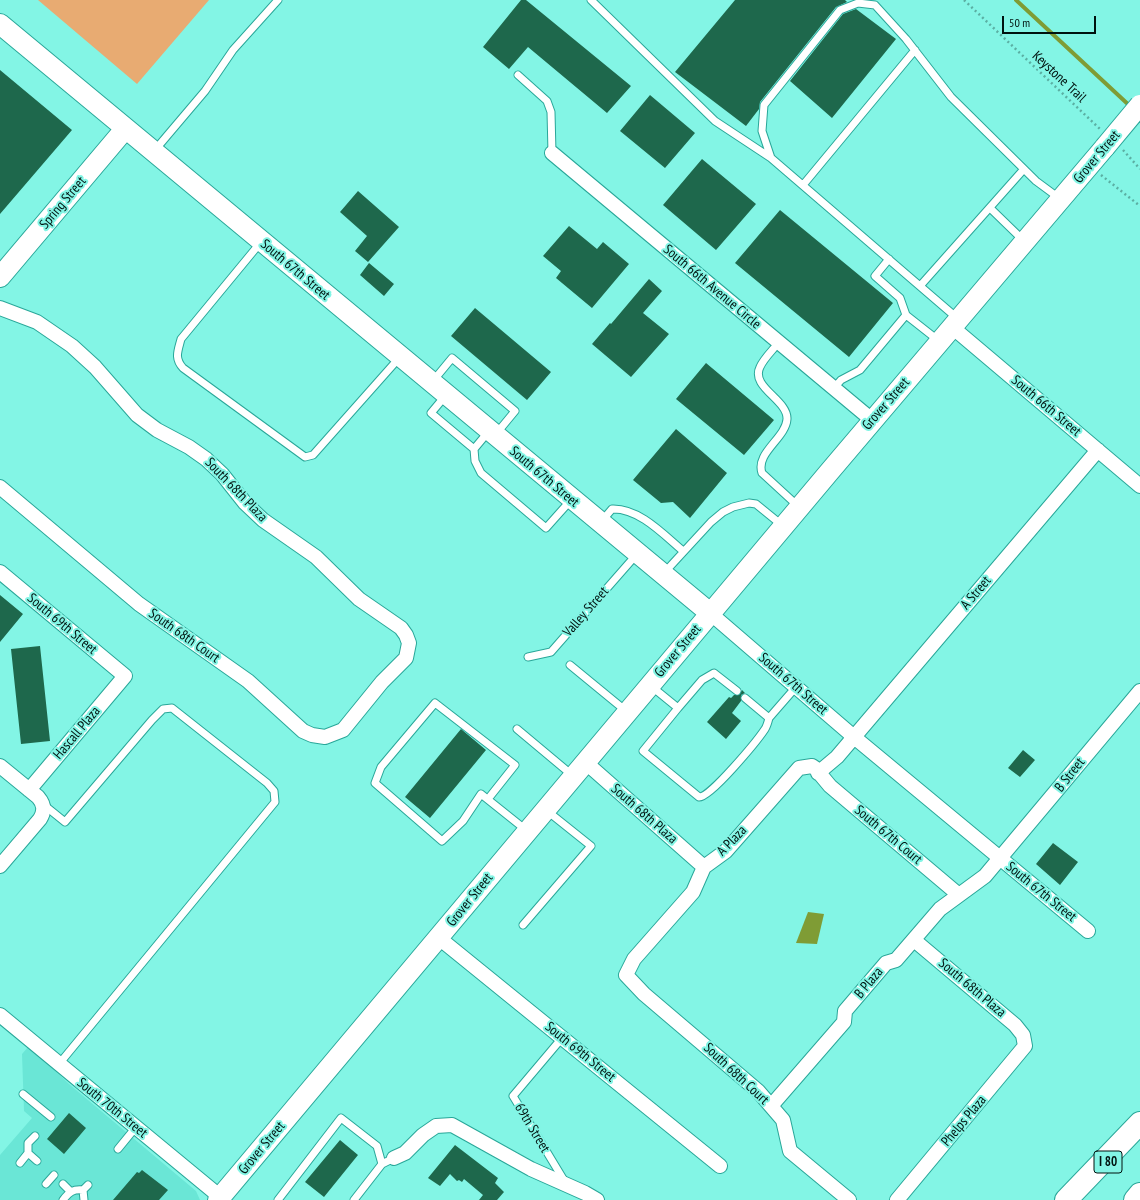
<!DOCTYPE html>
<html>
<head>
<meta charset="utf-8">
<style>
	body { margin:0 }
	#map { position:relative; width:1140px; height:1200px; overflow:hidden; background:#83f5e5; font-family:"PT Sans Narrow",sans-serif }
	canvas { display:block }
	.scale { position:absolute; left:1002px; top:16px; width:94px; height:18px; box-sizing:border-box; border:2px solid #00120f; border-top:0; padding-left:5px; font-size:12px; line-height:14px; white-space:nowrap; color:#00120f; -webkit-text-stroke:3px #83f5e5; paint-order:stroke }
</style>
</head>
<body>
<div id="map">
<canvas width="1140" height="1200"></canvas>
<div class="scale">50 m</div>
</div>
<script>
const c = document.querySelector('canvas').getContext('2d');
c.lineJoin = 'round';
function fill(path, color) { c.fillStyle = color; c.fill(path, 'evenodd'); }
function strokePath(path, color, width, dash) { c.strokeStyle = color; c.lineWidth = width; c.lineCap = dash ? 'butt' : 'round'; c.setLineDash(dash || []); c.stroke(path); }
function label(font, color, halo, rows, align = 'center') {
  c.font = font + ' "PT Sans Narrow",sans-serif'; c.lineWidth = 4; c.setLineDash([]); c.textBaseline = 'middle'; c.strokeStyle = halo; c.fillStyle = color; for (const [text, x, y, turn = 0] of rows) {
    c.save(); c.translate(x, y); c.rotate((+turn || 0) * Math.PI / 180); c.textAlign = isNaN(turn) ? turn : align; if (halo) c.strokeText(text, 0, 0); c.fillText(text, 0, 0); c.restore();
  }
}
const built = new Path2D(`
	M29 1046 69 1084 196 1191 200 1200H0V1155L32 1118 24 1111 22 1054Z`);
const green = new Path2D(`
	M38 0H209L137 84Z`);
const water = new Path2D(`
	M808 912 824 914 817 944 796 943Z`);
const stream = new Path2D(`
	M1016 0 1131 107`);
const building = new Path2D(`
	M521 0H526L631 86 607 113 528 47 509 69 483 47Z
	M735 0H845L847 2 836 7 760 102 759 109 746 126 675 72Z
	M856 9 896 39 832 118 790 81 843 14Z
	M0 70 72 130 0 214Z
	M650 95 695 133 665 168 620 131Z
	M702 159 756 204 716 250 663 205Z
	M358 191 399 227 368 262 355 251 367 236 340 212Z
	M780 210 893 303 849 357 735 263Z
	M569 226 597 249 603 242 629 264 592 308 556 278 561 271 543 256Z
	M369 263 394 284 384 296 360 275Z
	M649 279 662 291 643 313 669 334 631 377 592 344 610 323 611 324Z
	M475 308 551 372 527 400 451 336Z
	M706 363 774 420 744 455 676 399Z
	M676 429 727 473 690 518 673 502 661 503 633 480Z
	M0 595 23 614 0 642Z
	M40 646 50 741 21 744 11 649Z
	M742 690 745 693 741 695V701L732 713 741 721 726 739 707 722 729 697 731 698 734 695H739Z
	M461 729 486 750 430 818 405 797Z
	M1023 750 1035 760 1020 777 1008 768Z
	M1053 843 1078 862 1060 885 1036 864Z
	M69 1113 86 1128 64 1154 47 1139Z
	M340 1140 358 1155 324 1197 305 1182Z
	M455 1145 498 1178 495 1183 504 1192 497 1200H479L483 1195 464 1179 462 1182 459 1180 457 1181 450 1174 440 1186 428 1178Z
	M142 1170 168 1190 159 1200H113L137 1172 139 1173Z`);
const path = new Path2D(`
	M964 0 1100 129
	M1123 150 1140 169
	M1101 175 1140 206`);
const lane = new Path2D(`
	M591 0 715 121 771 158
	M518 75 547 101 551 112 552 153
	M155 150 205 91 233 50 278 0
	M803 185 915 50
	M990 208 1024 241
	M261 242 181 339C178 351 174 358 183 368L305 457 313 455 400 357
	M889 259 875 276 900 298 906 315
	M920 286 1024 169
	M957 318 771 158 762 131 764 105 840 10 858 3 875 5 906 39 951 97 1036 181 1059 198
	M779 342C773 350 764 358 760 367 750 387 788 400 787 419 786 438 755 453 762 473L799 507
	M433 381 452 358 515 411 496 434
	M834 388 841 380 860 370 906 315 939 341
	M446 395 431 413 474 449 489 431
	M474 449 475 461 481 473 546 528 571 500
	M601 522 612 509C639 508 663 534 683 551
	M664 573 711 522 723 512 733 507 749 503 756 504 783 526
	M528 657 551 652 637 554
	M570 665 626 711
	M651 686 678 708 702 680 714 673 737 691
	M745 698 769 718 796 687
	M678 708 643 751 699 797C710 798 757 741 765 729 767 726 768 722 769 718
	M517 729 572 775
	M488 799 515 765 435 703 381 767 375 783 442 841 463 821 481 794 526 830
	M44 805 65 822 152 720 163 709 172 708 267 783 274 791 275 802 59 1064
	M523 925 591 846 546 810
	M562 1038 513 1096 565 1182
	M23 1094 51 1117
	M35 1136 28 1143V1153L37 1161
	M118 1149 136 1127
	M20 1163 28 1153
	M46 1184 54 1175
	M63 1184 70 1191
	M83 1190 84 1200
	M63 1200C69 1192 73 1189 83 1190L88 1185
	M278 1200 341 1118 377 1146 382 1164
	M354 1200 382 1164 394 1158`);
const street = new Path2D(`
	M552 153 872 420
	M0 308 37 322 72 346 95 367 137 415 157 430 189 447 206 459 222 474 245 503 263 520 316 557 359 599 401 628 406 635 409 643 406 658 382 682 343 730 325 737 312 735 303 731 248 681 139 604 0 487
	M952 327 1140 486
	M0 572 125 676 29 790
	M710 613 854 737 1088 931
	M584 761 704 867
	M0 766 38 797C44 804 45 811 40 819L0 866
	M818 773 837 757 854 737 1098 450
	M439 938 720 1166
	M0 1015 224 1200
	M771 1106 844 1022 845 1011 886 963 896 960 940 909 985 876 1140 691
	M394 1158 405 1153 423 1135 436 1126 452 1125 531 1169 585 1193 597 1200
	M849 1200 790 1151 783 1120 758 1091 644 994 626 975 634 959 693 892 704 867 726 851 799 768 812 766 815 768 830 786 959 895
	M897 1200 1025 1046 1023 1035 1015 1025 914 940`);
const secondary = new Path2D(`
	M0 24 710 613
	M0 277 125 129
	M218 1200C513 848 807 496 1105 147`);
const highway = new Path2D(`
	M1066 1200 1140 1123
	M1135 1200 1140 1194`);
const secondaryBridge = new Path2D(`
	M1105 147 1140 105`);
const shields = [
	[1108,1162,28]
];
const shieldNames = [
	["I 80",1108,1162]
];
const streetNames = [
	["Keystone Trail",1059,77,43],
	["Grover Street",1097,157,-50],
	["Spring Street",63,203,-50],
	["South 67th Street",295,270,40],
	["South 66th Avenue Circle",712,287,40],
	["Grover Street",886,404,-49],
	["South 66th Street",1046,406,40],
	["South 67th Street",544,477,40],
	["South 68th Plaza",236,490,46],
	["A Street",976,593,-50],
	["Valley Street",586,612,-49],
	["South 69th Street",62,624,40],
	["South 68th Court",184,636,35],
	["Grover Street",678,651,-50],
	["South 67th Street",793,684,41],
	["Hascall Plaza",77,733,-50],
	["B Street",1070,775,-52],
	["South 68th Plaza",644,814,41],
	["South 67th Court",888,835,40],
	["A Plaza",732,841,-46],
	["South 67th Street",1041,892,39],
	["Grover Street",470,900,-51],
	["B Plaza",869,983,-50],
	["South 68th Plaza",972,988,40],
	["South 69th Street",580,1052,39],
	["South 68th Court",736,1074,43],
	["South 70th Street",112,1108,39],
	["Phelps Plaza",964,1121,-50],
	["69th Street",532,1128,59],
	["Grover Street",262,1148,-50]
];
fill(built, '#6ae6d6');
fill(green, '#e8ab72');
fill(water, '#7f9c35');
strokePath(stream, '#7f9c35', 4);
fill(building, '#1e684c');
strokePath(lane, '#29a799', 9);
strokePath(street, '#29a799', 16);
strokePath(secondary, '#29a799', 22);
strokePath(highway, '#29a799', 24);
strokePath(path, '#5bafa3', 2.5, [2, 3]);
strokePath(lane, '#fff', 7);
strokePath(street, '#fff', 14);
strokePath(secondary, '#fff', 20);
strokePath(highway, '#fff', 22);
strokePath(secondaryBridge, '#29a799', 22, []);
strokePath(secondaryBridge, '#fff', 20);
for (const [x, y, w] of shields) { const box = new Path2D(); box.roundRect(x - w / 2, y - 11, w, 22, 3); c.fillStyle = '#83f5e5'; c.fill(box); strokePath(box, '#00120f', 1); }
label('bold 13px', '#00120f', null, shieldNames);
label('14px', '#00120f', '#83f5e5', streetNames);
</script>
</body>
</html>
